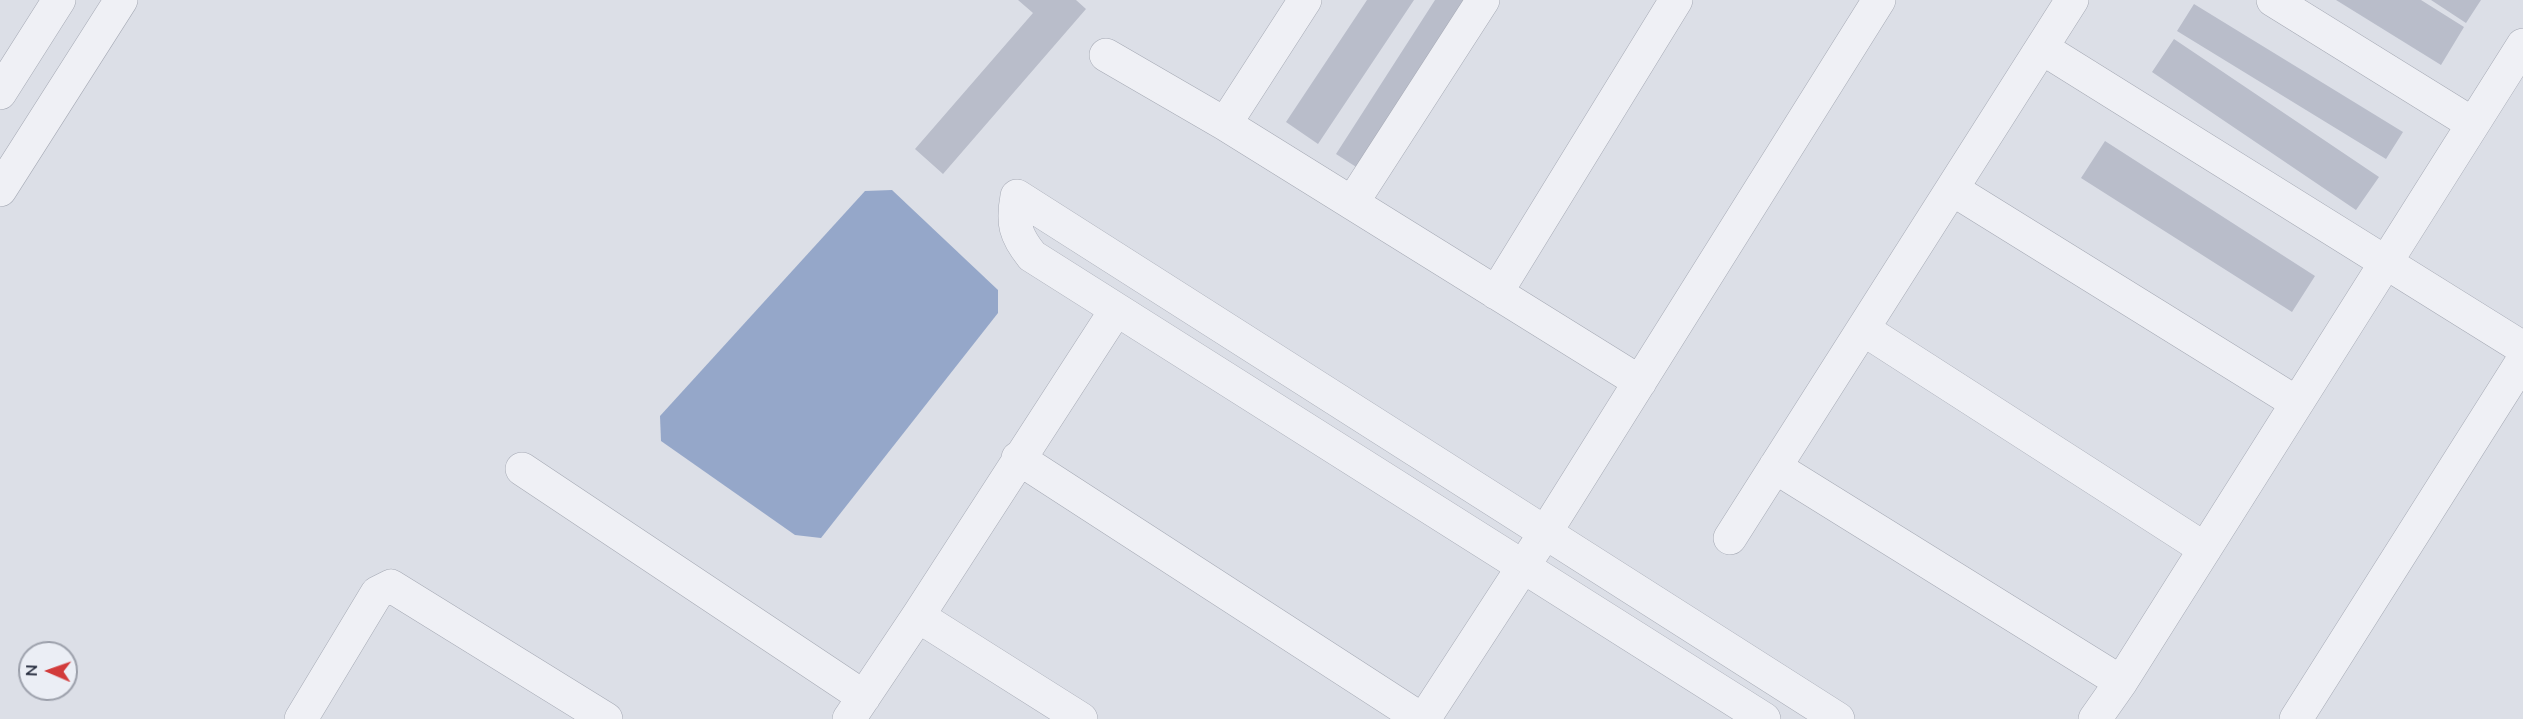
<!DOCTYPE html>
<html>
<head>
<meta charset="utf-8">
<style>
	body { margin:0 }
	#map { position:relative; width:2523px; height:719px; overflow:hidden; background:#dcdfe7; font-family:"Nunito Sans",sans-serif }
	canvas { display:block }
	.north { position:absolute; left:18px; top:641px; width:60px; height:60px; box-sizing:border-box; background:#ebeef5; border:2px solid #9ca0ab; border-radius:50%; rotate:272deg; font-size:16px; font-weight:700; line-height:24px; text-align:center; color:#252b3d }
	.north::after { content:''; display:block; margin:auto; width:21px; height:27px; background:#d23b3b; clip-path:polygon(50% 0,100% 100%,50% 72%,0 100%) }
</style>
</head>
<body>
<div id="map">
<canvas width="2523" height="719"></canvas>
<div class="north">N</div>
</div>
<script>
const c = document.querySelector('canvas').getContext('2d');
c.lineJoin = 'round';
function fill(path, color) { c.fillStyle = color; c.fill(path, 'evenodd'); }
function strokePath(path, color, width, dash) { c.strokeStyle = color; c.lineWidth = width; c.lineCap = dash ? 'butt' : 'round'; c.setLineDash(dash || []); c.stroke(path); }
const water = new Path2D(`
	M892 190 998 290V313L821 538 795 535 661 441 660 416 865 191Z`);
const building = new Path2D(`
	M1018 0H1076L1086 9 943 174 915 149 1033 13Z
	M1367 0H1414L1318 144 1286 122Z
	M1435 0H1475L1364 172 1336 154Z
	M2336 0H2421L2464 27 2441 65Z
	M2431 0H2481L2466 23Z
	M2194 4 2403 132 2386 159 2177 31Z
	M2174 39 2379 177 2356 210 2152 72Z
	M2105 141 2315 276 2292 312 2081 178Z`);
const minor = new Path2D(`
	M2273 0 2473 124
	M2042 48 2523 348
	M1106 55 1225 124 1640 382
	M0 93 59 0
	M1225 124 1305 0
	M1952 189 2297 403
	M0 190 121 0
	M1352 203 1483 0
	M1496 293 1676 0
	M1863 329 2205 549
	M1018 458 1421 719
	M1775 467 2121 682
	M522 469 864 697
	M1730 538 2072 0
	M301 719 377 593 391 586 606 719
	M849 719 918 616
	M1081 719 918 616 1116 310
	M1424 719 1545 533 1879 0
	M1764 719 1032 256C1015 235 1012 223 1017 196L1838 719
	M2095 719 2121 682 2523 45
	M2296 719 2523 360`);
fill(water, '#95a7c9');
fill(building, '#b9bdca');
strokePath(minor, '#a5a9b4', 34);
strokePath(minor, '#eff0f5', 33);
</script>
</body>
</html>
